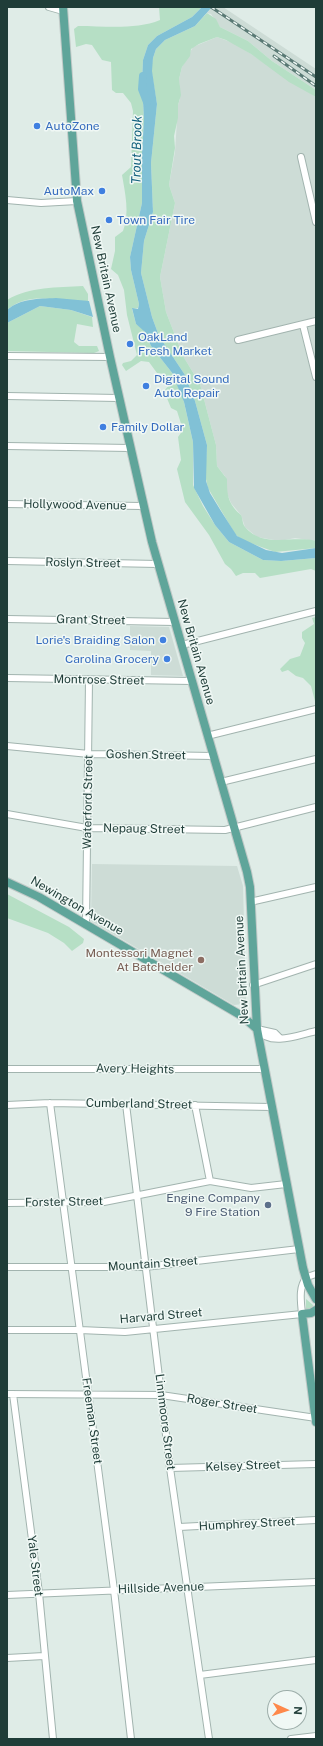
<!DOCTYPE html>
<html>
<head>
<meta charset="utf-8">
<style>
	body { margin:0 }
	#map { position:relative; width:323px; height:1746px; overflow:hidden; background:#dfece7; font-family:"Public Sans",sans-serif }
	canvas { display:block }
	.frame { position:absolute; inset:0; border:8px solid #1f3d38; pointer-events:none }
	.north { position:absolute; left:267px; top:1690px; width:40px; height:40px; box-sizing:border-box; background:#f0f8f5; border:1px solid #9cada9; border-radius:50%; rotate:93deg; font-size:11px; font-weight:700; line-height:16px; text-align:center; color:#1f3d38 }
	.north::after { content:''; display:block; margin:auto; width:14px; height:18px; background:#fe894b; clip-path:polygon(50% 0,100% 100%,50% 72%,0 100%) }
</style>
</head>
<body>
<div id="map">
<canvas width="323" height="1746"></canvas>
<div class="frame"></div>
<div class="north">N</div>
</div>
<script>
const c = document.querySelector('canvas').getContext('2d');
c.lineJoin = 'round';
function fill(path, color) { c.fillStyle = color; c.fill(path, 'evenodd'); }
function strokePath(path, color, width, dash) { c.strokeStyle = color; c.lineWidth = width; c.lineCap = dash ? 'butt' : 'round'; c.setLineDash(dash || []); c.stroke(path); }
function label(font, color, halo, rows, align = 'center') {
  c.font = font + ' "Public Sans",sans-serif'; c.lineWidth = 3; c.setLineDash([]); c.textBaseline = 'middle'; c.strokeStyle = halo; c.fillStyle = color; for (const [text, x, y, turn = 0] of rows) {
    c.save(); c.translate(x, y); c.rotate((+turn || 0) * Math.PI / 180); c.textAlign = isNaN(turn) ? turn : align; if (halo) c.strokeText(text, 0, 0); c.fillText(text, 0, 0); c.restore();
  }
}
const built = new Path2D(`
	M212 7H223L316 69V90L272 61 248 41 220 27 211 14 207 13Z
	M217 37 236 44 316 97V541L295 538 280 541 257 537 245 527 241 515 231 503 226 491 225 476 217 466 216 445 200 384 183 356 166 312 160 277 175 203 169 185 175 152 178 105 180 99 179 79 182 67 193 47Z
	M130 626 169 627 183 676 151 675V651L130 650Z
	M92 864 237 866 243 886 246 999 243 1004 234 1005 91 921Z`);
const green = new Path2D(`
	M159 7H202L192 17 157 36 148 45 143 60 142 81 144 120 142 153V203L130 257 131 270 139 304 138 308 132 309 136 324 143 329 151 346 173 374 183 398 193 442V485L203 506 215 525 229 542 263 560 281 561 316 558V571L311 569 260 578 255 573H243L236 576 231 569 225 564 209 535 185 502 177 469 181 460 178 437 183 430 177 411 171 408 164 391 170 384 165 374 157 373 149 362 141 361 126 371 122 365 123 363 131 361 137 355 127 315 124 290 118 275 111 269 115 251V237L123 231C130 213 125 193 122 175L131 167 133 111 131 103 123 93H116L112 90 111 62 102 60 92 45 86 44 76 47 74 29 78 26C105 26 136 30 160 20Z
	M207 13 216 19 220 27 248 41 272 61 316 90V97L289 82 251 54 226 40 217 37 199 44 191 49 190 56 182 67 179 79 181 95 178 105V118L174 136 175 148 169 185 175 203 160 277 166 312 183 356 200 384 216 445 217 466 227 479C227 490 227 499 234 508 236 511 239 513 241 515 243 519 242 523 245 527 264 549 292 535 316 541V548L275 552 242 540 235 534 208 488 205 475 207 445 195 401 185 375 159 336 152 317 141 273 144 241 153 212 151 163 157 104 151 68 153 58 156 49 165 40 195 26Z
	M83 286 88 294V301C61 304 32 289 7 310V300C30 286 57 288 83 286Z
	M40 306 71 310 92 317 93 327 77 324 74 342 79 346H97L99 351 94 353 7 351V323Z
	M316 617V705L311 686 303 678 296 676 288 670 282 672 280 669 290 659 300 656 305 643 302 638V632L314 624 312 618Z
	M7 894 69 927 84 939 83 943 72 951 64 943 48 933 7 918Z
	M306 1299 313 1305 312 1309 306 1310Z`);
const water = new Path2D(`
	M202 7H212L195 26 165 40 156 49 153 58 152 71 157 104 151 163 153 212 144 241 141 273 152 317 159 336 185 375 195 401 207 445 206 481 210 493 221 511 237 536 266 550 282 553 316 548V558L281 561 263 560 229 542 215 525 194 488 193 442 184 402 177 385 173 374 151 346 145 332 136 324 132 308 138 309 139 304 131 270 130 257 142 203V153L144 120 142 81 143 60 148 45 157 36 192 17Z
	M56 298 89 301 93 317 71 310 40 306 7 323V310C21 298 38 299 56 298Z`);
const river = new Path2D(`
	M143 76 142 89 147 102`);
const minor = new Path2D(`
	M49 7 63 11
	M301 157 316 222
	M7 200 41 203 77 201
	M303 325 316 377
	M238 340 316 321
	M7 356 110 357
	M7 396 118 398
	M7 446 130 448
	M7 504 142 506
	M7 561 158 564
	M7 619 175 622
	M182 645 316 611
	M7 678 192 681
	M207 736 316 709
	M7 746 89 754 213 756
	M221 782 316 759
	M7 814 87 828 225 830 316 807
	M250 902 316 887
	M86 924 89 680
	M253 985 316 964
	M257 1029 275 1033 280 1038
	M258 1030C270 1047 299 1035 316 1031
	M7 1069H264
	M50 1103 114 1590 131 1739
	M126 1104 170 1468 209 1739
	M7 1105 50 1103 271 1107
	M195 1105 210 1181
	M7 1203 104 1202 210 1181 251 1188 286 1184
	M7 1267H145L299 1249
	M7 1330H80L125 1332 302 1314C301 1302 298 1287 307 1277L316 1274
	M7 1394 161 1395 316 1418
	M13 1394 39 1593 53 1739
	M170 1468 316 1464
	M179 1527 316 1520
	M7 1595 316 1582
	M7 1658 44 1656
	M200 1675 316 1660
	M291 1739 316 1736`);
const major = new Path2D(`
	M63 7 77 201 110 357 152 542 247 872 250 887 257 1029 303 1268 308 1285 316 1299
	M7 882 39 897 242 1016 257 1029
	M316 1310 311 1313 302 1314 316 1422`);
const rail = new Path2D(`
	M211 7 316 77
	M274 56 316 86`);
const markers = [
	[37,126,4,"#3f7fe0"],
	[102,191,4,"#3f7fe0"],
	[109,220,4,"#3f7fe0"],
	[130,344,4,"#3f7fe0"],
	[146,386,4,"#3f7fe0"],
	[103,427,4,"#3f7fe0"],
	[163,640,4,"#3f7fe0"],
	[167,659,4,"#3f7fe0"],
	[201,960,4,"#8d6e63"],
	[268,1205,4,"#5c6f8a"]
];
const shopNames = [
	["AutoZone",45,126],
	["AutoMax",94,191,"right"],
	["Town Fair Tire",117,220],
	["OakLand",138,337],
	["Fresh Market",138,351],
	["Digital Sound",154,379],
	["Auto Repair",154,393],
	["Family Dollar",111,427],
	["Lorie's Braiding Salon",155,640,"right"],
	["Carolina Grocery",159,659,"right"]
];
const streetNames = [
	["New Britain Avenue",106,279,78],
	["Hollywood Avenue",75,505,1],
	["Roslyn Street",83,563,1],
	["Grant Street",91,620,1],
	["New Britain Avenue",196,652,74],
	["Montrose Street",99,680,1],
	["Goshen Street",146,755,1],
	["Waterford Street",88,802,-89],
	["Nepaug Street",144,829,1],
	["Newington Avenue",77,906,30],
	["New Britain Avenue",242,970,-93],
	["Avery Heights",135,1069,1],
	["Cumberland Street",139,1104,1],
	["Forster Street",64,1202,-1],
	["Mountain Street",153,1264,-4],
	["Harvard Street",161,1316,-5],
	["Roger Street",222,1404,9],
	["Freeman Street",92,1421,82],
	["Linnmoore Street",165,1422,83],
	["Kelsey Street",243,1466,-2],
	["Humphrey Street",247,1524,-3],
	["Yale Street",35,1566,83],
	["Hillside Avenue",161,1588,-2]
];
const educationNames = [
	["Montessori Magnet",193,953],
	["At Batchelder",193,967]
];
const serviceNames = [
	["Engine Company",260,1198],
	["9 Fire Station",260,1212]
];
const waterNames = [
	["Trout Brook",137,150,-89]
];
fill(built, '#cddcd6');
fill(green, '#b6dfc5');
fill(water, '#81c1d6');
strokePath(river, '#81c1d6', 8);
strokePath(minor, '#a2b4af', 8);
strokePath(major, '#c0c9c7', 10);
strokePath(minor, '#fff', 6);
strokePath(major, '#5fa59a', 8);
strokePath(rail, '#597974', 3);
strokePath(rail, '#f0f8f5', 1.5, [4.5]);
for (const [x, y, r, color] of markers) { const dot = new Path2D(); dot.arc(x, y, r, 0, 2 * Math.PI); c.fillStyle = color; c.fill(dot); strokePath(dot, '#f0f8f5', 1.5); }
label('12px', '#366cbe', '#f0f8f5', shopNames, 'left');
label('12px', '#1f3d38', '#f0f8f5', streetNames);
label('12px', '#785e54', '#f0f8f5', educationNames, 'right');
label('12px', '#4e5e75', '#f0f8f5', serviceNames, 'right');
label('italic 13px', '#14627e', '#f0f8f5', waterNames);
</script>
</body>
</html>
